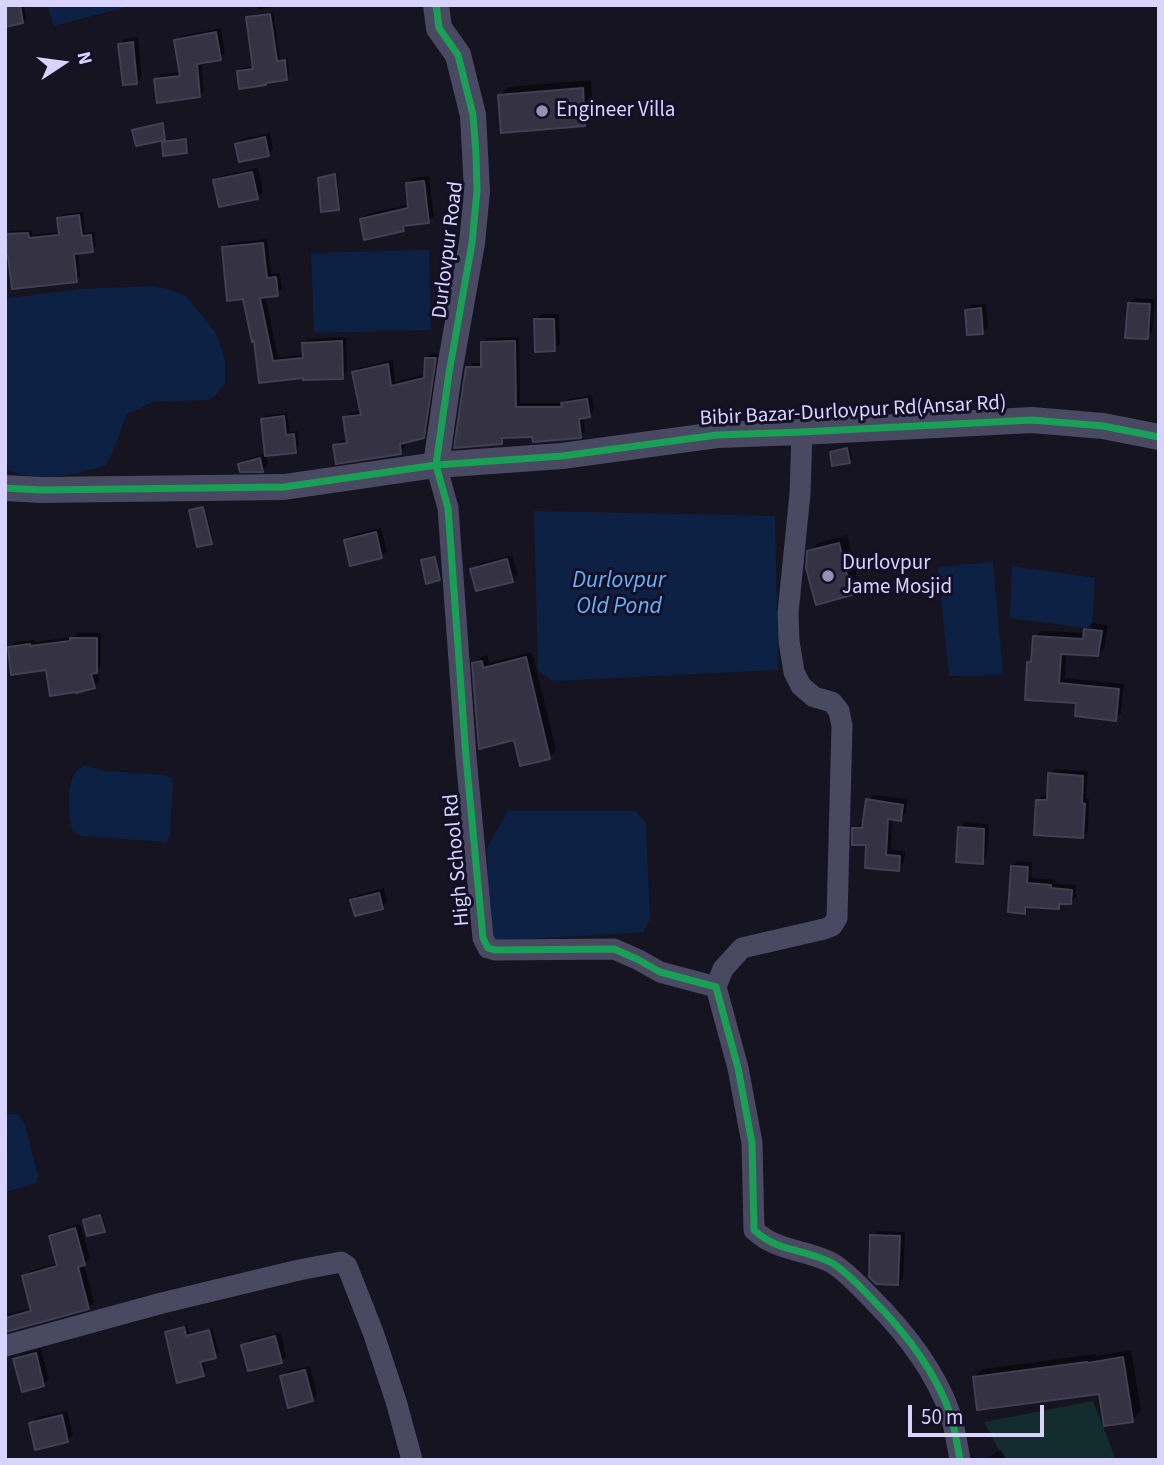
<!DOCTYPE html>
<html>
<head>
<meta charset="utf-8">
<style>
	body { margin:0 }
	#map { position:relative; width:1164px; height:1465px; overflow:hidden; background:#161421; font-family:"Source Sans 3",sans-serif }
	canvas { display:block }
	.frame { position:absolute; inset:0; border:7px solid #d9d4ff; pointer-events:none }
	.north { position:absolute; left:28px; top:28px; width:70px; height:70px; -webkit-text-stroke:5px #130f26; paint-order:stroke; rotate:77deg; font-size:19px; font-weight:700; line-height:28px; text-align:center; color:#d9d4ff }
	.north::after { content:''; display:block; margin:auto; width:24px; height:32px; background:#d9d4ff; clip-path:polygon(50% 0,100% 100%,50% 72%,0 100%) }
	.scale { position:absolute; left:908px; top:1405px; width:136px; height:32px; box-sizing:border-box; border:4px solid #d9d4ff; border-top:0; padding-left:9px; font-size:21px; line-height:24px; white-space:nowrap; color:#d9d4ff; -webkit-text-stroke:5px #130f26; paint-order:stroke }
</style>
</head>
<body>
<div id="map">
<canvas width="1164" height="1465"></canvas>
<div class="frame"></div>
<div class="north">N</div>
<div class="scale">50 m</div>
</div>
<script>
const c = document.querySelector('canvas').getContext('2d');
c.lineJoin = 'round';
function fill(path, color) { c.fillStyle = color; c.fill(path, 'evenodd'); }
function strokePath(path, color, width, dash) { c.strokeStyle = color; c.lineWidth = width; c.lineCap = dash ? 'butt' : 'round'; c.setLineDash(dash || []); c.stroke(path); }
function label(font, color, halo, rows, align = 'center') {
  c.font = font + ' "Source Sans 3",sans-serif'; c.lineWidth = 6; c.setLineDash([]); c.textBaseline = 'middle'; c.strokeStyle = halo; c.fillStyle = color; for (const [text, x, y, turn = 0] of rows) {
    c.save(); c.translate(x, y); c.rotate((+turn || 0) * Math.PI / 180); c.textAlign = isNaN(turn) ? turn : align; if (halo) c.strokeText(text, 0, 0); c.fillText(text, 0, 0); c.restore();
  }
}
const green = new Path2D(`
	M1093 1401 1116 1460H1004L984 1422Z`);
const water = new Path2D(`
	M47 5H134L54 26Z
	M429 250 431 330 314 333 311 253Z
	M150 286 172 290 186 296 216 333 225 360V384L215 396 206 400 153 402 127 414C120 430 115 450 106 465 78 474 37 484 9 470L5 454V301L8 298 82 289Z
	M534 511 775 516 778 670 553 681 538 671Z
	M993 562 1003 675 949 676 938 567Z
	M1012 566 1095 578 1092 629 1010 618Z
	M84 766 107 771 165 775 172 778 173 783 170 834 167 842 82 836 73 832C68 815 63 774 84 766Z
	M508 811H636L646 823 650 919 643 932 495 941 489 929 487 848Z
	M5 1114H18L25 1125 38 1176 36 1183 5 1192Z`);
const shadow = new Path2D(`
	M5 5H24L26 18 23 22Z
	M257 5H277L258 10Z
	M273 12 280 59 288 58 289 75 286 79 269 81 266 84 239 71 242 68 254 67 248 18 251 15Z
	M221 28 225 53 220 58 201 62 204 91 200 96 156 79 161 74 181 72 176 41 181 36Z
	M138 37 142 76 137 82 120 44 125 39Z
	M591 80 593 116 585 125 500 95 509 87Z
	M165 122 166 136 164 138 134 131 137 129Z
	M270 133 273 149 268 154 237 145 242 139Z
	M188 138 189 149 187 151 164 142 166 140Z
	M258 168 263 192 257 197 215 181 221 176Z
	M337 173 340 206 338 208 319 179 322 177Z
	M429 176 434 216 428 221 410 223 403 230 361 219 367 214 410 204 407 183 413 178Z
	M83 212 85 233 94 232 96 246 92 250 78 252 80 276 76 280 6 235 10 231 32 230V235L60 232 59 218 63 214Z
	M267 239 271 274 280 273 282 289 277 294 265 295 278 357 304 355V343L309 339 346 337 347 372 342 377 305 376 260 381 256 339 245 298 224 248 229 243Z
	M1135 298 1155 299 1152 332 1147 338 1130 303Z
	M986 304 988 327 983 332 966 310 972 305Z
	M541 314H559L560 344 554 349 536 320Z
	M519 337 520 403H564L568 399 592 395 594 410 589 415 583 416 585 431 580 436H506L501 443 468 368 473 363H483L482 343 487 338Z
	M432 353 440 354 428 431 423 436 404 441 405 447 400 452 335 446 340 441 348 440 344 418 350 413 362 411 354 373 359 368 393 360 395 382 426 374 427 358Z
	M287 413 290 432 298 431 299 447 295 451 266 454 268 464 263 470H242L240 464 246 459 267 453 263 419 267 415Z
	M849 447 852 459 849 461 831 452 834 450Z
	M205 506 213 540 211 542 191 511 193 509Z
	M381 528 387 551 381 556 346 541 352 535Z
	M847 535 860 585 851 593 809 552 818 543Z
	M512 555 518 575 512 580 472 569 478 564Z
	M437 556 441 577 439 579 423 561 425 559Z
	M1092 623 1108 625 1104 648 1098 654 1066 653 1065 678 1124 684 1121 713 1115 719 1078 702 1029 663 1033 658 1034 637 1041 631 1085 633 1086 629Z
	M77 633H101V666L97 671 99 681 94 686 48 668 10 648 15 642 35 640V642L74 637Z
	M532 652 556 750 549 757 515 738 474 664 481 657 488 655 489 663Z
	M1055 769 1088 771 1086 799H1089L1088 831 1082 837 1038 800 1043 795 1049 796 1050 774Z
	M873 795 908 799 906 813 901 819 892 818 891 850 905 851 904 863 899 869 868 844 854 829 860 823H864L868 800Z
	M965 822 989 824 987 856 982 862 960 828Z
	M1018 861 1032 862 1031 878 1056 880 1055 884 1076 885V897L1070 903 1064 902 1058 908 1030 906 1024 912 1012 866Z
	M384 888 387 902 382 907 352 900 358 895Z
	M102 1214 106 1228 104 1230 85 1221 87 1219Z
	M80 1224 90 1258 84 1264 94 1302 89 1307 5 1331V1315L32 1308 24 1276 30 1271 58 1263 51 1236 56 1231Z
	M878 1231 905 1232 903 1278 898 1284 872 1236Z
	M187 1325 189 1334 212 1328 219 1352 215 1356 203 1359 206 1371 203 1375 167 1333 171 1329Z
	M281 1332 286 1356 281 1362 243 1345 249 1340Z
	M41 1349 49 1379 43 1385 15 1359 21 1354Z
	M1131 1350 1141 1411 1133 1420 1101 1392 974 1377 983 1369 1096 1354V1356Z
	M310 1366 317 1394 312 1400 282 1377 288 1371Z
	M67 1411 73 1435 67 1440 31 1424 36 1418Z
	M1001 1450 1007 1460H983Z`);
const building = new Path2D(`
	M5 5H20L23 23 5 27Z
	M270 14 277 61 285 60 287 80 266 83V85L239 89 237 71 253 69 246 17Z
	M216 32 221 60 197 64 200 97 157 103 154 79 180 76 174 40Z
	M133 42 137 84 123 85 118 44Z
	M583 88 585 126 501 133 498 95Z
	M163 123 165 140 136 146 132 130Z
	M265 137 269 156 239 162 235 144Z
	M186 139 187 153 163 156 162 142Z
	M252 172 258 199 219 207 213 180Z
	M335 174 339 210 321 212 318 178Z
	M424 181 429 223 403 226 404 231 364 240 360 219 408 208 406 183Z
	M79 215 82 236 91 235 93 252 74 254 77 282 12 289 8 256H6L5 234 28 233 29 238 59 235 57 218Z
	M263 243 267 278 276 277 278 296 260 298 273 361 303 358 302 343 342 341 343 379 303 380V378L259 383 254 341 252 342 243 299 227 301 222 247Z
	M1128 303 1150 304 1148 339 1125 338Z
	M981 308 983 334 967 335 965 310Z
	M534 319H554L555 351 535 352Z
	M515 341 516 407H562L561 403 587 399 590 417 579 419 581 438 533 442 532 437 502 438V444L454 448 466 367H481V342Z
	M425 358H436L424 438 400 444 401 454 336 464 333 445 347 443 343 417 361 415 352 372 388 364 391 386 424 378Z
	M284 416 286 435 294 434 296 453 265 456 261 419Z
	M847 448 850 463 832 466 830 452Z
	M260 458 263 472H240L238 464Z
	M203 507 212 544 197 547 189 510Z
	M376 532 382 558 350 566 344 540Z
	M839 543 852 595 816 605 806 568 807 551Z
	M435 557 440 580 426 584 421 560Z
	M507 559 513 582 476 591 470 569Z
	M1084 629 1102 631 1098 656 1061 654 1059 683 1119 689 1116 721 1075 716 1076 703 1025 700 1027 662H1031L1033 636 1083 639Z
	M70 638H97V673L91 674 95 688 76 693V692L50 696 46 670 11 675 8 647 30 644V646L70 641Z
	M526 657 550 759 520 766 514 740 479 749 472 663 482 661 483 668Z
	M1048 773 1083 776 1082 803 1085 804 1083 838 1034 835 1036 800H1047Z
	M866 799 903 805 901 821 888 819 886 855 900 856 899 871 865 868 866 845H852V828H862Z
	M958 827 984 829 983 864 956 862Z
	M1011 866 1028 867 1027 883 1051 885V888L1072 890 1071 904H1059V909L1025 907V914L1008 912Z
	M379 893 383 909 355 916 350 900Z
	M100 1215 105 1232 87 1236 83 1220Z
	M75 1228 85 1265 78 1267 89 1309 5 1332V1318L31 1311 22 1276 57 1266 49 1236Z
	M870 1235 900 1236 898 1285 876 1284 869 1277Z
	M184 1327 186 1336 209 1330 216 1358 200 1362 204 1376 177 1383 165 1332Z
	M275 1336 282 1363 248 1371 241 1345Z
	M36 1353 44 1386 22 1392 13 1359Z
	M1123 1357 1133 1422 1104 1426 1099 1394 977 1410 973 1377 1087 1362 1088 1363Z
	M305 1370 313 1401 288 1408 280 1376Z
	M62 1415 68 1442 35 1450 29 1423Z`);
const minor = new Path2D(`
	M436 465 448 508 466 757 483 938 488 948 495 950 614 949 639 960 660 972 716 987 738 1068 752 1143 754 1230C777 1252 806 1249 832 1263 847 1272 860 1287 872 1299 904 1331 934 1369 950 1413 955 1428 957 1444 960 1460
	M716 987 723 969 742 948 824 929 832 926 837 918 842 726 839 711 832 702 814 697 801 686 794 672 789 641 788 613 800 494 802 432
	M5 1346 162 1303 299 1270 341 1262 347 1266 373 1332 396 1401 412 1460`);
const tertiary = new Path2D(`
	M436 5 439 28 458 55 473 115 477 191 472 243 449 373 436 465
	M5 488 41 490 284 487 436 465 562 456 717 435 802 432 1032 420 1103 426 1159 437`);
const cycleway = new Path2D(`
	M436 5 439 28 458 55 473 115 476 154 477 191 472 243 449 373 436 465 448 508 466 757 483 938 488 948 495 950 614 949 639 960 660 972 716 987 738 1068 752 1143 754 1230C777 1252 806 1249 832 1263 847 1272 860 1287 872 1299 904 1331 934 1369 950 1413 955 1428 957 1444 960 1460
	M5 488 41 490 284 487 436 465 562 456 717 435 802 432 1032 420 1103 426 1159 437`);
const markers = [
	[542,111,7,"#9591b1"],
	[828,576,7,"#9591b1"]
];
const poiNames = [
	["Engineer Villa",556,111],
	["Durlovpur",842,564],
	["Jame Mosjid",842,588]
];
const streetNames = [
	["Durlovpur Road",449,250,-83],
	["Bibir Bazar-Durlovpur Rd(Ansar Rd)",853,412,-3],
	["High School Rd",458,860,-95]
];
const waterNames = [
	["Durlovpur",619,582],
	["Old Pond",619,608]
];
fill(green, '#132c2d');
fill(water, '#0d2144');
fill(shadow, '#0007');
fill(building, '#343243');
strokePath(building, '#433f54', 2);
strokePath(minor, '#4a4962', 21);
strokePath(tertiary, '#4a4962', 26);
strokePath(cycleway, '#1a9f57', 7);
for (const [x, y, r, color] of markers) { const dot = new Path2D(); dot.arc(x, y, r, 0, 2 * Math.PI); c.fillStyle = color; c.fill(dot); strokePath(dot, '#130f26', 2.5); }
label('21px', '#d9d4ff', '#130f26', poiNames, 'left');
label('21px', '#d9d4ff', '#130f26', streetNames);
label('italic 23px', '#62b6ff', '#130f26', waterNames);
</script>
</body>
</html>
